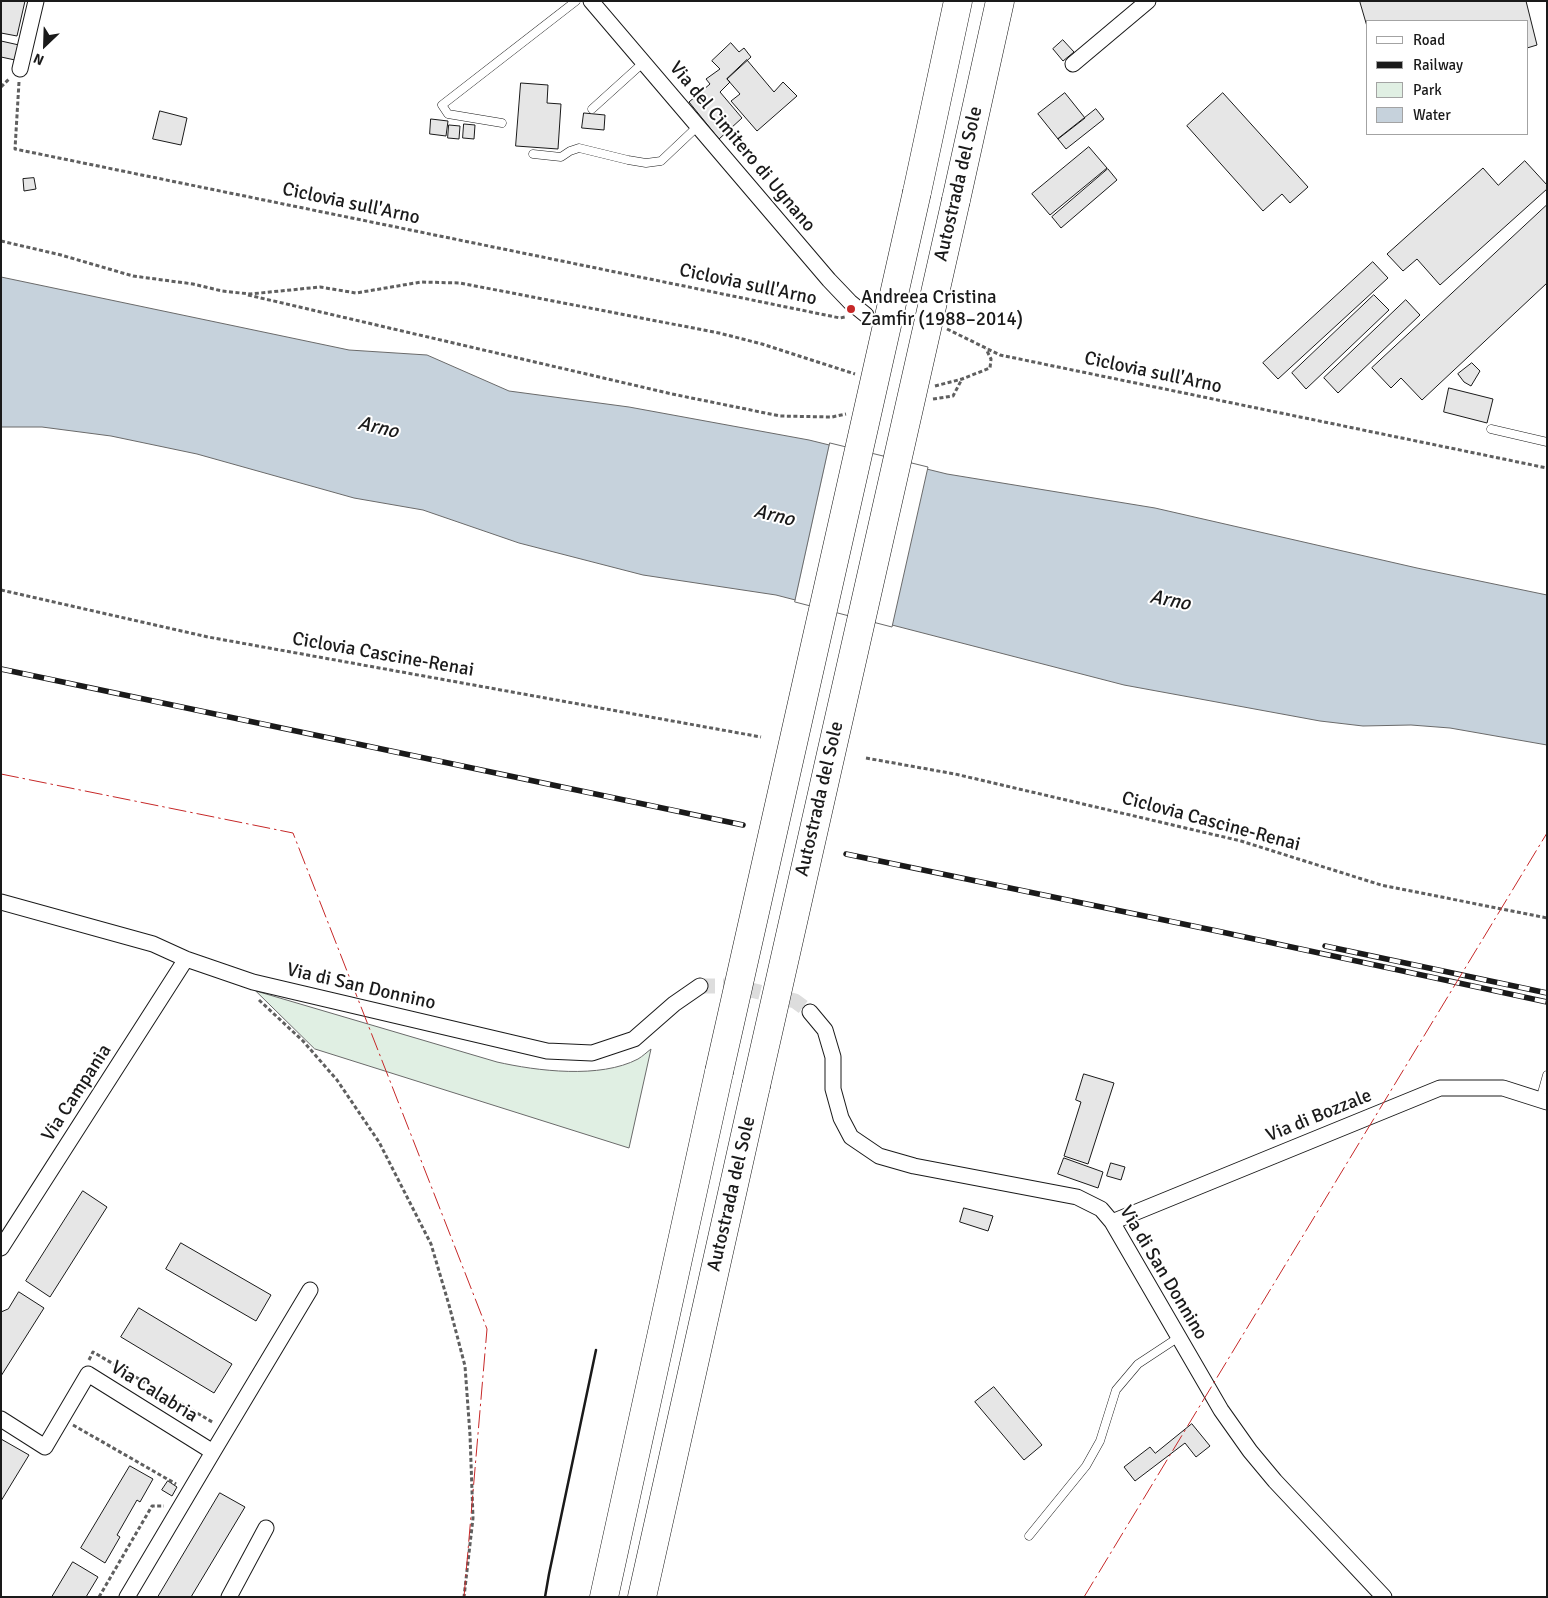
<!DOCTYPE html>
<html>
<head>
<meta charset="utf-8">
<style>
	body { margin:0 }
	#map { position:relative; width:1548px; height:1598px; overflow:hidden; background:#fff; font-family:Signika,sans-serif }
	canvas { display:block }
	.frame { position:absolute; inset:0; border:2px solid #1a1a1a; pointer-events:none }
	.legend { position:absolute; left:1366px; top:20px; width:162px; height:115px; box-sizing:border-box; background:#fff; border:1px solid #a3a3a3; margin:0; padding:6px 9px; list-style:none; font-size:15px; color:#1a1a1a }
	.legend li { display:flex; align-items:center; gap:10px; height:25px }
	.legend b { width:25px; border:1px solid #a3a3a3 }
	.north { position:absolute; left:20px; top:20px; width:50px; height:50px; -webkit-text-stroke:4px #fff; paint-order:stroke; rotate:204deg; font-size:14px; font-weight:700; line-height:20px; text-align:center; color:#1a1a1a }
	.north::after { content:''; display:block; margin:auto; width:18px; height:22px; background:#1a1a1a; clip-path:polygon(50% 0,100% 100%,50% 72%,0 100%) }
</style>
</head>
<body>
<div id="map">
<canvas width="1548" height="1598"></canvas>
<div class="frame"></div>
<ul class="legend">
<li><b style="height:6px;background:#fff"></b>Road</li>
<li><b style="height:6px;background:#1a1a1a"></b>Railway</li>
<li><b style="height:14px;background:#e0efe3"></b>Park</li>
<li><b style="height:14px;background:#c6d2dc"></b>Water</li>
</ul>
<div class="north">N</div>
</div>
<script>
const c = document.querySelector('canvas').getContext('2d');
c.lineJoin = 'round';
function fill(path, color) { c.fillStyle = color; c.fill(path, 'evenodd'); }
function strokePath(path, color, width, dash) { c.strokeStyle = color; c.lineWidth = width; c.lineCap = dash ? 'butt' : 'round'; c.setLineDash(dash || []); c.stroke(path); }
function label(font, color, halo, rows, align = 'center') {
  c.font = font + ' Signika,sans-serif'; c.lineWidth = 4; c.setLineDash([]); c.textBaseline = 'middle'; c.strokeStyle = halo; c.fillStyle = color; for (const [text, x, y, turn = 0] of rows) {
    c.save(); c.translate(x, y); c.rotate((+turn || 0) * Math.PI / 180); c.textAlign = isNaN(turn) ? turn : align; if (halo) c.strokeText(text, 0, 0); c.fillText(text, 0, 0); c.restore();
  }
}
const green = new Path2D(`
	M256 991 497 1062C537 1071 600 1079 638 1059 643 1056 647 1052 651 1049L629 1148 315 1049Z`);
const water = new Path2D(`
	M1 277 349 350 427 355 509 391 629 407 809 440 947 474 1155 508 1417 568 1547 595V745L1450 728 1411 725 1363 726 1320 721 1124 685 776 595 643 575 519 543 423 510 354 498 197 454 111 436 42 427H1Z`);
const pier = new Path2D(`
	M830 443 928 467 892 627 795 602Z`);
const building = new Path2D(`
	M1 1H25L17 36 1 33Z
	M1360 1H1526L1537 45 1527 48V21H1367V26Z
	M1063 40 1074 52 1063 61 1053 49Z
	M1 41 19 45 15 60 1 57Z
	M731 43 739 52 744 48 751 57 727 79 730 82 720 92 742 118 719 139 689 102 710 84 706 79 720 69 712 61Z
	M747 60 774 92 783 82 797 96 757 131 731 101 740 94 727 79Z
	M521 83 548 85 547 103 561 104 558 149 516 146Z
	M1065 93 1085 118 1058 139 1038 114Z
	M1223 93 1308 187 1290 203 1282 194 1263 211 1187 126Z
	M1096 109 1104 119 1066 149 1058 139Z
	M160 111 187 118 181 145 153 139Z
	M584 113 605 115 604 130 582 128Z
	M431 119 448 121 446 136 430 134Z
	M464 124 475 125 474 139 463 138Z
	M449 125 460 126 459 139 448 138Z
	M1089 147 1107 168 1050 215 1032 194Z
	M1525 161 1547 185V189L1440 285 1417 259 1403 271 1387 254 1483 168 1498 185Z
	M1108 169 1117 180 1061 228 1052 217Z
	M34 178 36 189 24 191 23 179Z
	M1547 205V283L1422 400 1401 378 1391 388 1372 368Z
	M1373 262 1388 278 1278 379 1263 363Z
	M1374 295 1389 310 1306 389 1292 373Z
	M1406 300 1420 315 1338 393 1324 378Z
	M1472 363 1480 371 1471 386 1464 382 1458 374Z
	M1449 388 1493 399 1487 423 1444 412Z
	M1084 1074 1114 1083 1088 1164 1064 1156 1081 1102 1076 1100Z
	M1064 1158 1103 1172 1098 1188 1058 1174Z
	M1111 1163 1125 1167 1121 1180 1107 1176Z
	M83 1191 107 1207 50 1297 26 1281Z
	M964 1208 993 1216 988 1231 960 1222Z
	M181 1243 271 1295 256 1321 166 1269Z
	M19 1292 44 1308 1 1376V1312L8 1309Z
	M139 1308 232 1364 214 1393 121 1337Z
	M994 1387 1042 1445 1024 1460 975 1402Z
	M1192 1424 1210 1446 1196 1457 1185 1443 1135 1481 1124 1467 1150 1447 1155 1453Z
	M1 1439 29 1455 1 1501Z
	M130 1466 153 1479 140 1502 137 1500 117 1535 120 1537 105 1563 81 1548Z
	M168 1481 177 1487 172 1496 162 1490Z
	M220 1493 245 1507 191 1597H158Z
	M73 1562 98 1577 86 1597H52Z`);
const streetTunnel = new Path2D(`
	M700 986H735L795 1001 810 1012`);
const path = new Path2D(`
	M19 82 15 149 840 318 845 317
	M1 87 10 78
	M1 241 61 255 133 276 193 284 222 291 250 294 320 287 356 293 421 282 460 283 719 333 762 344 855 374
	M248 295 672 394 780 416 832 417 846 414
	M947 329 1000 355 1547 468
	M935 386 962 379 990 368 991 359 986 349
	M933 399 953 396 962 379
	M1 590 208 637 761 737
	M866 758 955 774 1241 841 1381 885 1547 918
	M259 1000 303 1041 337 1080 379 1142 431 1244 449 1305 465 1366 470 1435 473 1518 464 1597
	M89 1360 93 1352 214 1423
	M73 1425 176 1484
	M99 1597 152 1506H164`);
const lane = new Path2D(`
	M592 109 644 62
	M502 123 448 114 442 105 576 1
	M533 154 561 157 570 151 579 148 628 160 646 163 661 161 698 126
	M1491 429 1547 442
	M1540 1100 1547 1075
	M1029 1536 1086 1466 1100 1441 1116 1390 1138 1364 1179 1337`);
const street = new Path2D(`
	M591 1 829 280 850 302 866 315
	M1073 64 1148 1
	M20 69 36 1
	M1 902 153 944 186 959 253 982 547 1051 592 1053 634 1039 674 1004 700 986
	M810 1012 825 1030 833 1057V1089L841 1118 851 1137 879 1156 914 1166 1077 1197 1101 1209 1112 1222 1221 1410 1250 1451 1275 1481 1384 1597
	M1112 1222 1440 1088H1503L1547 1102
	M1 1248 186 959
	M1 1419 45 1447 88 1374 213 1452 127 1597
	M213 1452 310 1290
	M229 1597 266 1528`);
const highway = new Path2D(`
	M917 192 958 1
	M956 200 1000 1
	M604 1597 719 1072
	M642 1597 756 1086`);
const rail = new Path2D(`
	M1 669 743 825
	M846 854 1217 931 1547 1002
	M1325 946 1547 993`);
const highwayBridge = new Path2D(`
	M719 1072 917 192
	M756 1086 956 200`);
const wall = new Path2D(`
	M545 1597 549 1574 596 1350`);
const power = new Path2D(`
	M1 774 293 833 487 1329 464 1597
	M1084 1597 1547 833`);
const markers = [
	[851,309,5,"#c62828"]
];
const streetNames = [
	["Via del Cimitero di Ugnano",742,147,50],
	["Autostrada del Sole",959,184,-77],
	["Ciclovia sull'Arno",351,204,12],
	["Ciclovia sull'Arno",748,285,12],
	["Ciclovia sull'Arno",1153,373,12],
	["Ciclovia Cascine-Renai",383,655,10],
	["Autostrada del Sole",820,799,-77],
	["Ciclovia Cascine-Renai",1211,822,15],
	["Via di San Donnino",361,987,13],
	["Via Campania",77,1093,-57],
	["Via di Bozzale",1319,1116,-22],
	["Autostrada del Sole",732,1194,-77],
	["Via di San Donnino",1163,1273,59],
	["Via Calabria",154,1392,32]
];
const poiNames = [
	["Andreea Cristina",861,298],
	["Zamfir (1988–2014)",861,320]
];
const waterNames = [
	["Arno",378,428,13],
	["Arno",774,516,13],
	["Arno",1170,601,11]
];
fill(green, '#e0efe3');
strokePath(green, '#6a6a6a', 1);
fill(water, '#c6d2dc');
strokePath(water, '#6a6a6a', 1);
fill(pier, '#fff');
strokePath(pier, '#6a6a6a', 1);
fill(building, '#e6e6e6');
strokePath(building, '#1a1a1a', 1);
strokePath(streetTunnel, '#ddd', 15, [15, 8]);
strokePath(lane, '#1a1a1a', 9);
strokePath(street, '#1a1a1a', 17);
strokePath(highway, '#1a1a1a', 29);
strokePath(path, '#5f5f5f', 3, [4, 2.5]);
strokePath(lane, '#fff', 8);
strokePath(street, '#fff', 15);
strokePath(highway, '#fff', 28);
strokePath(rail, '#1a1a1a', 5.5);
strokePath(rail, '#fff', 4, [11]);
strokePath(highwayBridge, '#1a1a1a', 29, []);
strokePath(highwayBridge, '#fff', 28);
strokePath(wall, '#1a1a1a', 2.5);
strokePath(power, '#c62828', 1, [18, 4, 2.5, 4]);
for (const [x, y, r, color] of markers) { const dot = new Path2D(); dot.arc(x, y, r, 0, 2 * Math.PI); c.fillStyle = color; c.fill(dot); strokePath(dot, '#fff', 2); }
label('19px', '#1a1a1a', '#fff', streetNames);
label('19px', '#1a1a1a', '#fff', poiNames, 'left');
label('italic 20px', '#1a1a1a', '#fff', waterNames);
</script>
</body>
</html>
